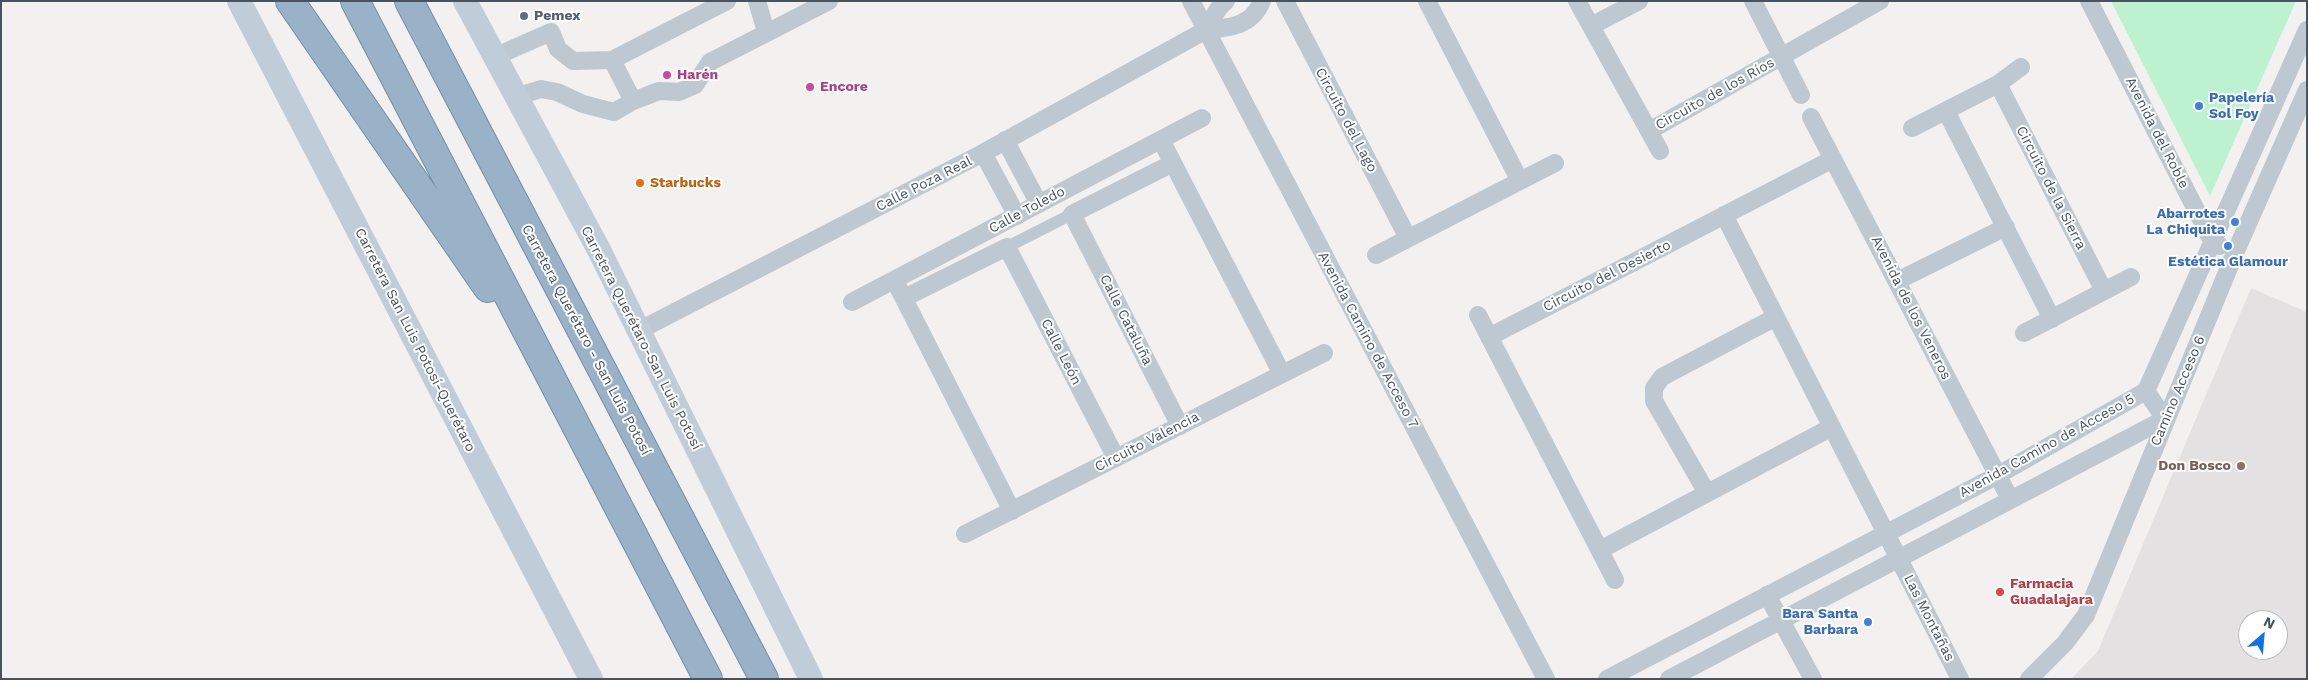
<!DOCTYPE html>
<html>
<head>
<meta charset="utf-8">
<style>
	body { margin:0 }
	#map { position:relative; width:2308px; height:680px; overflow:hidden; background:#f3f0f0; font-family:"Work Sans",sans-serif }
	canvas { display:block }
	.frame { position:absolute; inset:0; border:2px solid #47545f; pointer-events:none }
	.north { position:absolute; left:2238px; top:610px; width:50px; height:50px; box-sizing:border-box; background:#fff; border:1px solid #b5bbbf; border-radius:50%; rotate:27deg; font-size:14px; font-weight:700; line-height:20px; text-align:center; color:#47545f }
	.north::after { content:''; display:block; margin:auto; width:18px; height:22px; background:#1071ee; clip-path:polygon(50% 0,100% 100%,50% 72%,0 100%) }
</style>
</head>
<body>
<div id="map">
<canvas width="2308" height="680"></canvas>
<div class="frame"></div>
<div class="north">N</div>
</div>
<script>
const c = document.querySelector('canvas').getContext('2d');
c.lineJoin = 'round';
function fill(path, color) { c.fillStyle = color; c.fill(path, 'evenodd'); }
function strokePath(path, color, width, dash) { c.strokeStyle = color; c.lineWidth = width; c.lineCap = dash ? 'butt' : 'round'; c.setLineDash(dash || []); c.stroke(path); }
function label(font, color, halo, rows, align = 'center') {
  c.font = font + ' "Work Sans",sans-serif'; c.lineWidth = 4; c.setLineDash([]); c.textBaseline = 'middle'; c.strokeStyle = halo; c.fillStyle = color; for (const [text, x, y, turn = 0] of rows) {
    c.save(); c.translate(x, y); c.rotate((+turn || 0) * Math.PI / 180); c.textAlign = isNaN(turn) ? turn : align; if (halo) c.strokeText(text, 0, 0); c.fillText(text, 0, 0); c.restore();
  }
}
const education = new Path2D(`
	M2251 288 2307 312V679H2071L2098 651ZM2248 620H2278V650H2248Z`);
const green = new Path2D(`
	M2111 1H2296L2210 196Z`);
const pedestrian = new Path2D(`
	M1007 247 1072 214`);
const minor = new Path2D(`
	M757 1 766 32
	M1191 1 1546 679
	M1285 1 1408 238
	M1427 1 1520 181
	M1577 1 1660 151
	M1753 1 1801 95
	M2089 1 2213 243 2220 246
	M1591 26 1639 1
	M1206 30 1218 9 1226 1
	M494 57 551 32 558 49 573 61 612 60 727 1
	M612 60 633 101
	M1998 84 2104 291
	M515 97 541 89 557 92 583 104 614 112 633 101 659 91 679 92 695 85 710 62 829 1
	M1946 111 2052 319
	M1811 117 2010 499
	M1912 128 1998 84 2021 67
	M1649 131 1880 1
	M1005 140 1039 204
	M1161 140 1282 374
	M983 153 1017 216
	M1173 163 1072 214 1180 426
	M1724 215 1960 679
	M1376 255 1555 163
	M1897 281 2006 227
	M898 287 1012 511
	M904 298 1007 247 1116 458
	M852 302 1202 118
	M1478 315 1615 580
	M638 331 983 153 1206 30C1230 28 1252 26 1262 1
	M2024 333 2131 277
	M1489 337 1833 159
	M2146 391 2307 30
	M2146 391 2165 419
	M1707 493 1654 401V388L1662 377 1776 317
	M965 534 1324 353
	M1600 550 1832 427
	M1767 595 1813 679
	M1607 679 1998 475 2146 391
	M1669 679 2165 419
	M2029 679 2065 643 2086 615 2235 253 2307 90`);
const secondary = new Path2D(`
	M239 1 591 679
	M465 1 599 250 811 679`);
const trunk = new Path2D(`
	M290 1 488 288
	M355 1 708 679
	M409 1 764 679`);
const markers = [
	[524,16,5,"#5c6f8a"],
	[667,75,5,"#d1479c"],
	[810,87,5,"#d1479c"],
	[2199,106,5,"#3f7fe0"],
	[640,183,5,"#e8710a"],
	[2235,222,5,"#3f7fe0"],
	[2228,246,5,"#3f7fe0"],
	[2241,466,5,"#8d6e63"],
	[2000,592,5,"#e0444e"],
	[1868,622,5,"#3f7fe0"]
];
const serviceNames = [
	["Pemex",534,16]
];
const hotelNames = [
	["Harén",677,75],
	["Encore",820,87]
];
const streetNames = [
	["Circuito de los Ríos",1715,94,-29],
	["Circuito del Lago",1346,120,62],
	["Avenida del Roble",2157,133,63],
	["Calle Poza Real",924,184,-27],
	["Circuito de la Sierra",2051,188,63],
	["Calle Toledo",1027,210,-28],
	["Circuito del Desierto",1607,276,-27],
	["Avenida de los Veneros",1911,308,63],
	["Calle Cataluña",1126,320,63],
	["Carretera Querétaro-San Luis Potosí",641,338,63],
	["Carretera San Luis Potosí-Querétaro",415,340,63],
	["Carretera Querétaro - San Luis Potosí",586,340,62],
	["Avenida Camino de Acceso 7",1368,340,62],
	["Calle León",1061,352,63],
	["Camino Acceso 6",2178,391,-67],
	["Circuito Valencia",1147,442,-27],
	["Avenida Camino de Acceso 5",2047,446,-29],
	["Las Montañas",1929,618,63]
];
const shopNames = [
	["Papelería",2209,98,"left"],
	["Sol Foy",2209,114,"left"],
	["Abarrotes",2225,214],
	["La Chiquita",2225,230],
	["Estética Glamour",2228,262,"center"],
	["Bara Santa",1858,614],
	["Barbara",1858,630]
];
const foodNames = [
	["Starbucks",650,183]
];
const educationNames = [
	["Don Bosco",2231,466]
];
const healthNames = [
	["Farmacia",2010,584],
	["Guadalajara",2010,600]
];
fill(education, '#e4e1e2');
fill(green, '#bdf2d1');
strokePath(trunk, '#718ead', 30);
strokePath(pedestrian, '#bdc8d0', 12);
strokePath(minor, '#bdc8d0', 18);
strokePath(secondary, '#c0ccd8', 24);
strokePath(trunk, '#9ab2c8', 28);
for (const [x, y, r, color] of markers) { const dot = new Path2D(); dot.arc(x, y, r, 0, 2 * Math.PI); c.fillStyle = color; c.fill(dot); strokePath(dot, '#fff', 2); }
label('bold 14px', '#4e5e75', '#fff', serviceNames, 'left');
label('bold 14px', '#b23c85', '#fff', hotelNames, 'left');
label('14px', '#47545f', '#fff', streetNames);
label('bold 14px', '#366cbe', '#fff', shopNames, 'right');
label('bold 14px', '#c56008', '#fff', foodNames, 'left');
label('bold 14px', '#785e54', '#fff', educationNames, 'right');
label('bold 14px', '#be3a42', '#fff', healthNames, 'left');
</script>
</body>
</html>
